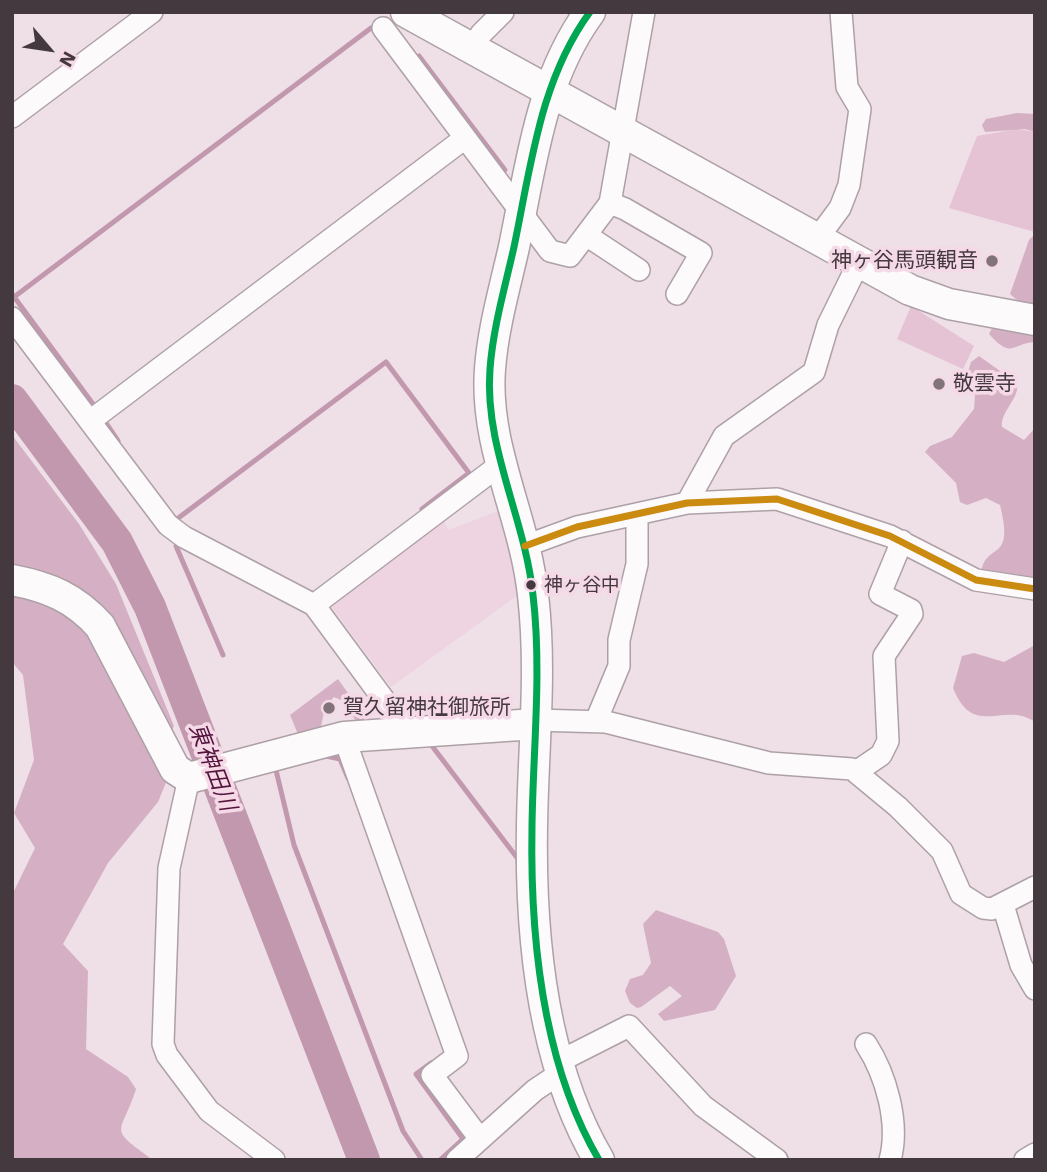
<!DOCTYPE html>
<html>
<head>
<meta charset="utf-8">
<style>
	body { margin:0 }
	#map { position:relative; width:1047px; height:1172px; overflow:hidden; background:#efdfe7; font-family:"Work Sans",sans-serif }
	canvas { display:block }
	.frame { position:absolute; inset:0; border:14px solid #44393f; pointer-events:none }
	.north { position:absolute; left:14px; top:14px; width:70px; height:70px; -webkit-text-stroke:5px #f5d9e7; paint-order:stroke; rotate:119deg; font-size:19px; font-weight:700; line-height:28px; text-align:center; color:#44393f }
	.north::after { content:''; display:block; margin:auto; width:24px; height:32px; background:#44393f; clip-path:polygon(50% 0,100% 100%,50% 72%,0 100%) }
</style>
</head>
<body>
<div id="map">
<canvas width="1047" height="1172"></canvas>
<div class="frame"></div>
<div class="north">N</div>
</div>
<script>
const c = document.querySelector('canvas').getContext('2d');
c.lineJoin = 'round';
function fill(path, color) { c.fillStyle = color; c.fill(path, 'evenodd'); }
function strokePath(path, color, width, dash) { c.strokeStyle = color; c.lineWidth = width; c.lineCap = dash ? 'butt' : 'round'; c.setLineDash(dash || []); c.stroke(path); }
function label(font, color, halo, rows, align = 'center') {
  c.font = font + ' "Work Sans","Noto Sans JP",sans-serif'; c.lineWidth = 7; c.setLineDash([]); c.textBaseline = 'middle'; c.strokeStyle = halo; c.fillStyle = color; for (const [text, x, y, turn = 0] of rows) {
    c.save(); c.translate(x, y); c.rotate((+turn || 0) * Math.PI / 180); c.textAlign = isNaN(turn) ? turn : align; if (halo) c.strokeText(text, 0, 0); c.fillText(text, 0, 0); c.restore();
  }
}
const built = new Path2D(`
	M504 509 522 592 391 687 330 605 443 519 448 530Z`);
const green = new Path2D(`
	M1018 129 1035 132V232L949 208 977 136Z
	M911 306 974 346 963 369 897 339Z`);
const forest = new Path2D(`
	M1017 113 1035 114V132L1025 129 985 132 982 125 986 119Z
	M1035 234V304L1018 301 1010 294 1029 240Z
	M993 326 1035 332V342C1012 343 1012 360 989 334Z
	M979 356 1017 383C1020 399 1000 411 1002 427L1024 440 1035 428V582L981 573C986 540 1015 565 1000 505L986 498 967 505 960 502 956 483 925 452 930 446 952 437 974 409 975 396 966 378 971 362Z
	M12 435 79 524 116 584 174 726 171 733 107 621 12 571Z
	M12 590 82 619 167 780 158 802 108 863 63 944 88 971 86 1049 128 1077 136 1089C121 1136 106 1126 153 1160H12V895L35 848 14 813 34 760 23 675 12 662Z
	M1035 645V722C1004 700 974 740 953 688L962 656 974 653 1004 662Z
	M338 679 368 721 359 725 341 700 334 697 325 706 320 732 300 739 290 715Z
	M656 910 718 932 724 939 736 976 715 1010 664 1021 658 1014 682 996 670 986 641 1007 637 1008 630 1003 625 991 630 979 643 975 651 963 643 924Z`);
const stream = new Path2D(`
	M419 56 505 170
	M12 294 93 404
	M14 297 371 28
	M106 423 118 441
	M177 519 386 362 469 473 422 509
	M176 546 223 655
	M429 742 518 859V863
	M324 752 326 756 340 759 348 778
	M275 766 294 845 403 1131 422 1160
	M431 1063 416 1074 463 1139 440 1160`);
const river = new Path2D(`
	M12 400 117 542 150 607 364 1160`);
const street = new Path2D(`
	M383 28 550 251 570 256 610 203 644 12
	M471 50 481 34 503 12
	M12 117 152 12
	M610 203 625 209 701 253 677 294
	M586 235 639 270
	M817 239 840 208 849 185 860 109 847 87 841 12
	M12 318 168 525 184 537 314 605 407 731
	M90 421 465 138
	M687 503 724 436 814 372 828 325 859 262
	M525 546 577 527 687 503 777 499 890 536 976 580 1035 589
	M314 605 501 464
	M535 720 606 722 769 763 852 769 898 807 942 851 961 894 983 908 992 909 1035 887
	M596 721 619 666V640L637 564V516
	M344 737 457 1056 432 1075 480 1139
	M856 772 881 755 888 741 884 656 912 614 911 610 880 594 902 541
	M189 778 169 868 163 1044 167 1055 209 1111 274 1160
	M1003 905 1021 965 1035 989
	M866 1044C886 1075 900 1123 890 1160
	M560 1061 629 1026 703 1106 777 1160
	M457 1160 535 1090 562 1072
	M1025 1160 1035 1154`);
const secondary = new Path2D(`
	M406 12 910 290 949 304 1035 320
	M590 12C540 80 531 166 514 247 505 287 493 328 490 369 484 447 525 518 533 595 542 671 533 750 532 826 530 936 542 1063 599 1160
	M12 580C49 587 75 598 100 626L175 769 189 778 344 737 535 724`);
const bus1 = new Path2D(`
	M590 12C540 80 531 166 514 247 505 287 493 328 490 369 484 447 525 518 533 595 542 671 533 750 532 826 530 936 542 1063 599 1160`);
const bus2 = new Path2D(`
	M525 546 577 527 687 503 777 499 890 536 976 580 1035 589`);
const markers = [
	[992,261,7,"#80737a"],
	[939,384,7,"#80737a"],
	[531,585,6,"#44393f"],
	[329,708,7,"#80737a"]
];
const busNames = [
	["神ヶ谷中",544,585]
];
const poiNames = [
	["神ヶ谷馬頭観音",978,261,"right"],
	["敬雲寺",953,384],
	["賀久留神社御旅所",343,708]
];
const waterNames = [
	["東神田川",212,767,69]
];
fill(built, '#eed4e1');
fill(green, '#e5c2d4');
fill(forest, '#d5b0c4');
strokePath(stream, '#c298af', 5);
strokePath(river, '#c298af', 32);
strokePath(street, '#ada1a7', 24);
strokePath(secondary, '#ada1a7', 33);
strokePath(street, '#fdfafb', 21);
strokePath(secondary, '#fdfafb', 30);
strokePath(bus1, '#00a651', 7);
strokePath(bus2, '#ca8b10', 7);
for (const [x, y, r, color] of markers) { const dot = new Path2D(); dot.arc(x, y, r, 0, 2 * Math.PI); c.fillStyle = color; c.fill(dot); strokePath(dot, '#f5d9e7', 2.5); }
label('19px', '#44393f', '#f5d9e7', busNames, 'left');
label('21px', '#44393f', '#f5d9e7', poiNames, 'left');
label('italic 23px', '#55153e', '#f5d9e7', waterNames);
</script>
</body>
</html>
